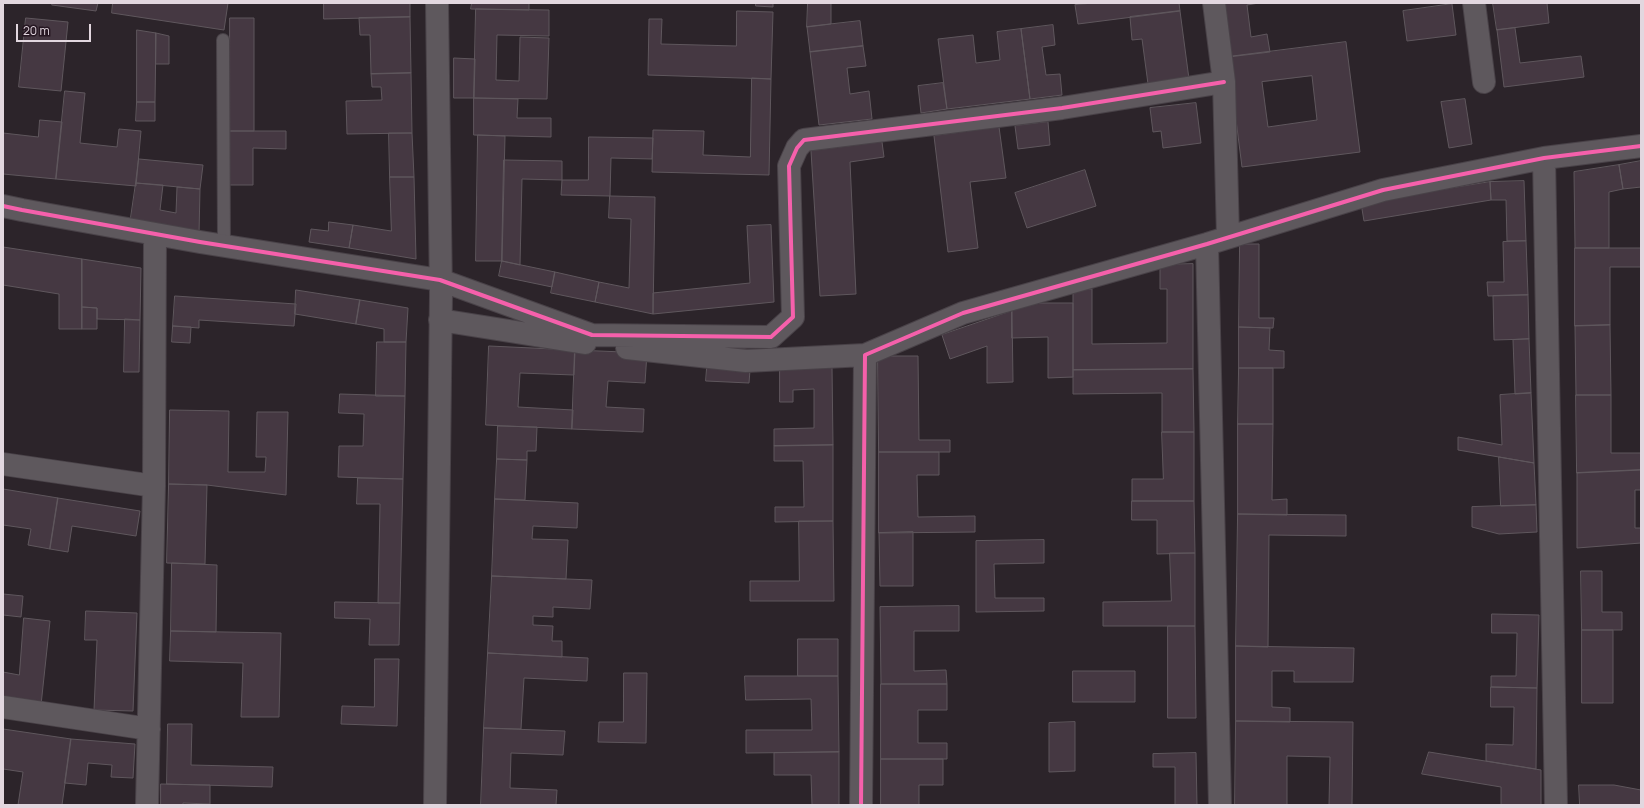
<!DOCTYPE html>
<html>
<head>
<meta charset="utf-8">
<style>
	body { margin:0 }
	#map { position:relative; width:1644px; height:808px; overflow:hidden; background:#2c242a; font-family:Manrope,sans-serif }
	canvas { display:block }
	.frame { position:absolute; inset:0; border:4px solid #e2d7df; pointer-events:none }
	.scale { position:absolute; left:16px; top:24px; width:75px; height:18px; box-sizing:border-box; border:2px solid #e2d7df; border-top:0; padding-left:5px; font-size:12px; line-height:14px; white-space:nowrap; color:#e2d7df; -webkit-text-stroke:3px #261722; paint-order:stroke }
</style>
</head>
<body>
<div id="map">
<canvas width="1644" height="808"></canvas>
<div class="frame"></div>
<div class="scale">20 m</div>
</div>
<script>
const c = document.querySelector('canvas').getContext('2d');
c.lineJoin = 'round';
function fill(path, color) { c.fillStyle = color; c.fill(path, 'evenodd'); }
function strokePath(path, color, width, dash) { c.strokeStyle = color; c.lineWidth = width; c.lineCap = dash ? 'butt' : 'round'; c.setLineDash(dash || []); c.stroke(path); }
const building = new Path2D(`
	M53 3H98L96 11 52 5Z
	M113 3H228L224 30 112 13Z
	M324 3H410V17L324 19Z
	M472 3H529V10L471 9Z
	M756 3H773V7L756 6Z
	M808 3H831V24L807 27Z
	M1094 3H1179L1180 11 1078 24 1075 5Z
	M1221 3H1259L1247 5 1251 37 1267 34 1270 52 1228 57Z
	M1493 3H1547L1549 23 1497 30Z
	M1452 4 1456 35 1407 41 1403 11Z
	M476 9 549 10V36L497 35 496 80 519 81 520 37 549 38 547 99 474 98Z
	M737 11 773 12 771 79 648 75 649 19H662L661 44 736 46Z
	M1180 11 1189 79 1148 84 1142 39 1132 40 1130 17Z
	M410 17 411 73 371 74 370 35H360L359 18Z
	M26 18 68 22 61 91 19 87Z
	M230 18H254V131H230Z
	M860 21 863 46 810 52 807 27Z
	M1053 25 1055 45 1042 47 1046 75 1060 74 1062 95 1030 99 1021 29Z
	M1515 28 1520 63 1581 56 1584 77 1504 87 1497 30Z
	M1021 29 1030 99 947 109 938 39 973 35 976 63 1000 60 997 32Z
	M137 30 156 33 155 102H137Z
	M156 33 169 36V64H156Z
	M1346 42 1360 152 1242 167 1228 57ZM1312 76 1317 120 1268 127 1262 82Z
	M863 46 866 66 847 68 850 94 869 91 872 119 819 125 810 52Z
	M454 58 475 59 474 98H454Z
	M411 73 412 133 347 134 346 101 382 100 381 87H372L371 74Z
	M752 78 771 79 769 175 652 172 653 130 704 131 703 155 750 157Z
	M943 83 947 109 921 113 918 86Z
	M65 91 85 93 80 143 117 147 119 129 141 131 136 186 56 179Z
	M474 98 518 99 517 118H551V137L474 135Z
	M1465 99 1472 144 1449 148 1441 102Z
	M137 102H155V121H136Z
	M1196 103 1201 143 1163 148 1161 131 1153 132 1150 108Z
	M40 120 62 122 56 179 3 174V133L38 137Z
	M1048 122 1050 145 1018 149 1015 126Z
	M999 127 1006 178 970 182 978 248 948 252 934 136Z
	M230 131H286V149L253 148V185H230Z
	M389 133H412L414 177H390Z
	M478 135 505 136 502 261H476Z
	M589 137 653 138 652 159 611 158 610 196 561 195 562 180H588Z
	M882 142 884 157 850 162 856 294 820 296 811 151Z
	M139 159 203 165 200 189 136 183Z
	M504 160 562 161V180L522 179 520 265 502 261Z
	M1641 161V187L1623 189 1619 165Z
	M1619 165 1623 189 1609 192V248H1575L1574 172Z
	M1085 170 1096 206 1027 228 1015 193Z
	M390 177H414L416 259 349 248 353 225 391 231Z
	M1524 181 1526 241H1507L1506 200H1491L1490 182Z
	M1490 182 1491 200 1364 221 1361 203Z
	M136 183 163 185 160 210 176 213 177 187 200 189 199 234 130 224Z
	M610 196 655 197 653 314 595 302 599 282 629 288 631 219 609 218Z
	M329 222 353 225 349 248 309 242 311 229 328 231Z
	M771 225 774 302 653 314V293L750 283 747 226Z
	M1526 241 1528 295 1488 296 1487 282H1504L1503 242Z
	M1240 244H1259V318H1274L1273 328 1239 327Z
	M3 247 82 259V329H59V294L3 285Z
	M1575 248H1641V267H1610V325L1575 326Z
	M82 259 141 268 140 320 97 319V308L82 307Z
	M502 261 555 272 552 287 499 276Z
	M1193 264V369L1073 370V289H1092V344L1167 343V289H1160V265Z
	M555 272 599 282 595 302 551 293Z
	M296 290 360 300 356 324 295 314Z
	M1528 295 1529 339 1494 340 1493 296Z
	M175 296 296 304 294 326 199 320V328L173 326Z
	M360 300 408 308 406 342H384V329L356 324Z
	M1012 303H1073V377L1048 378V337L1012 338Z
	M82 307 97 308V329H82Z
	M1012 311 1013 382 987 383V346L950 359 942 335Z
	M125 319 140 320 139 372H124Z
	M1610 325 1611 395H1576L1575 326Z
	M173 326 191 327 190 343 172 342Z
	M1239 327 1270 328 1269 350 1284 351V368H1239Z
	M1529 339 1531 393 1515 394 1513 340Z
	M377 342H406L405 396H376Z
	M489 346 575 350 574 375 520 373 518 407 573 410 572 429 486 425Z
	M575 350 647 353 645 383 608 381 606 407 644 409 643 432 572 429Z
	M878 356H918L919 440H950V452H879Z
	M780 367H832L833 445 774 446V429L814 428V389L793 390V402H780Z
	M707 368 750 370 749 383 706 381Z
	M1239 368H1273V424H1238Z
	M1193 369 1194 432H1162V393L1073 394V370Z
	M1531 393 1534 463 1458 450V437L1502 445 1500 395Z
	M340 394 405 396 403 479 338 477 339 446H363L364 414 339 413Z
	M1576 395H1611V453H1641V470L1577 473Z
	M170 410 229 411 228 472H265L266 457H256L257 412H288L286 495 207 485 169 484Z
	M1238 424H1273L1272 500 1287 499V515L1238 514Z
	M498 426 537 427 536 451H527V460L497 459Z
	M1162 432H1194V501H1132V479H1163Z
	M833 445V521L775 522V507H804L803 461H774V446Z
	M879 452H939V475H917L918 517 975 516V532L879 533Z
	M1499 457 1534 463 1536 505 1501 506Z
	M497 459 527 460 525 500 495 499Z
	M1641 470V490H1635V528H1641V543L1577 548V473Z
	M358 478 403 479 400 603H378L380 504H357Z
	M169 484 207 485 205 564 167 563Z
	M3 489 58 498 50 549 28 545 31 529 3 525Z
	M58 498 140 511 136 536 72 526 68 552 50 549Z
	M495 499 578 503 577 528 533 526 532 539 568 540 566 579 492 576Z
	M1132 501H1194L1195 553 1157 554V520H1132Z
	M1536 505 1537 532 1499 534 1472 527V507Z
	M1238 514 1346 515V536L1269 535 1268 647 1236 646Z
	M799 521H833L834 601H750V581H799Z
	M913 532V586H880L879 533Z
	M1044 540V563L994 564 995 598H1044V611L976 612V541Z
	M1170 553H1195V626H1103V602L1171 601Z
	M172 563 217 565 216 632 171 631Z
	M1581 571H1602V612H1622V630H1582Z
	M492 576 592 580 590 609 553 607V617L533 616V625L553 626 552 641H562V657L488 653Z
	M3 594 23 596 21 617 3 615Z
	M335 602 400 603 399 645H369L370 619 335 618Z
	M959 606V631H914V671L946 670 947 684H881L880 607Z
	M86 611 137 613 133 711 94 710 97 640H85Z
	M1492 614 1539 615 1537 688 1491 687V676H1516L1517 633H1492Z
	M24 618 50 621 41 705 3 699V672L19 675Z
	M1168 626H1195L1196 718H1168Z
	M1582 630H1613V703H1582Z
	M171 631 281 633 279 717H241L243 663 170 661Z
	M798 639H838V676H798Z
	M1236 646 1354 648 1353 682H1294V671H1272V707L1290 708V722L1236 721Z
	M488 653 588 658 587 681 524 678 521 729 484 728Z
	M375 659H399L397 726 341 724 342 706 374 707Z
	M1073 671H1135V702H1073Z
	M624 673H647L646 743 598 742 599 722H623Z
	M745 676H838L839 752 746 753V730H812L811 699 746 700Z
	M881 684H947V710H918V743H947V759H881Z
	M1491 687 1537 688 1536 769 1486 761V744L1513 745 1514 707H1491Z
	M1236 721 1353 722 1352 805H1329L1330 757 1287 756V805H1235Z
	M1075 722V771L1049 772V723Z
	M168 724H192L191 765 273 767 272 787 167 784Z
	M484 728 565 731 563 755 511 753 510 788 557 790 556 805H481Z
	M3 729 71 739 62 805H18L23 772 3 769Z
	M71 739 135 744 133 778 111 777 112 765 88 763 86 785 65 783Z
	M839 752V805H812L811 775H774V753Z
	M1429 752 1541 770V805H1501V787L1422 774Z
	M1196 753 1197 805H1175V767H1153V754Z
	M881 759H943V785H919V805H881Z
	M161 784 210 785V804L183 803V805H161Z
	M1579 785H1614L1641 790V805H1580Z`);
const lane = new Path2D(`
	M223 40 224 246`);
const street = new Path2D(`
	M1214 3 1224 82 1228 237
	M1474 3 1484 82
	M1544 158 1556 805
	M3 206 22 210 200 242 440 280 592 335 771 337 793 317 789 166 797 148 804 140 1062 108 1224 82
	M1207 244 1220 805
	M440 320 585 343
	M627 348 746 361 865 355
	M3 464 154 486
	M3 707 149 729
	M147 805 154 486 155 234
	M435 805 441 294 437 3
	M861 805 865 355 963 313 1207 244 1383 190 1544 158 1641 146`);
const cycleway = new Path2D(`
	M3 206 22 210 200 242 440 280 592 335 771 337 793 317 789 166 797 148 804 140 1062 108 1224 82
	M861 805 865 355 963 313 1207 244 1383 190 1544 158 1641 146`);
fill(building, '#453842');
strokePath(building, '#5f575d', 1);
strokePath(lane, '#494248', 14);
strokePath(street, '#494248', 24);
strokePath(lane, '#5e585d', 12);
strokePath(street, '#5e585d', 22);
strokePath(cycleway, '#f560ab', 4);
</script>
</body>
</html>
